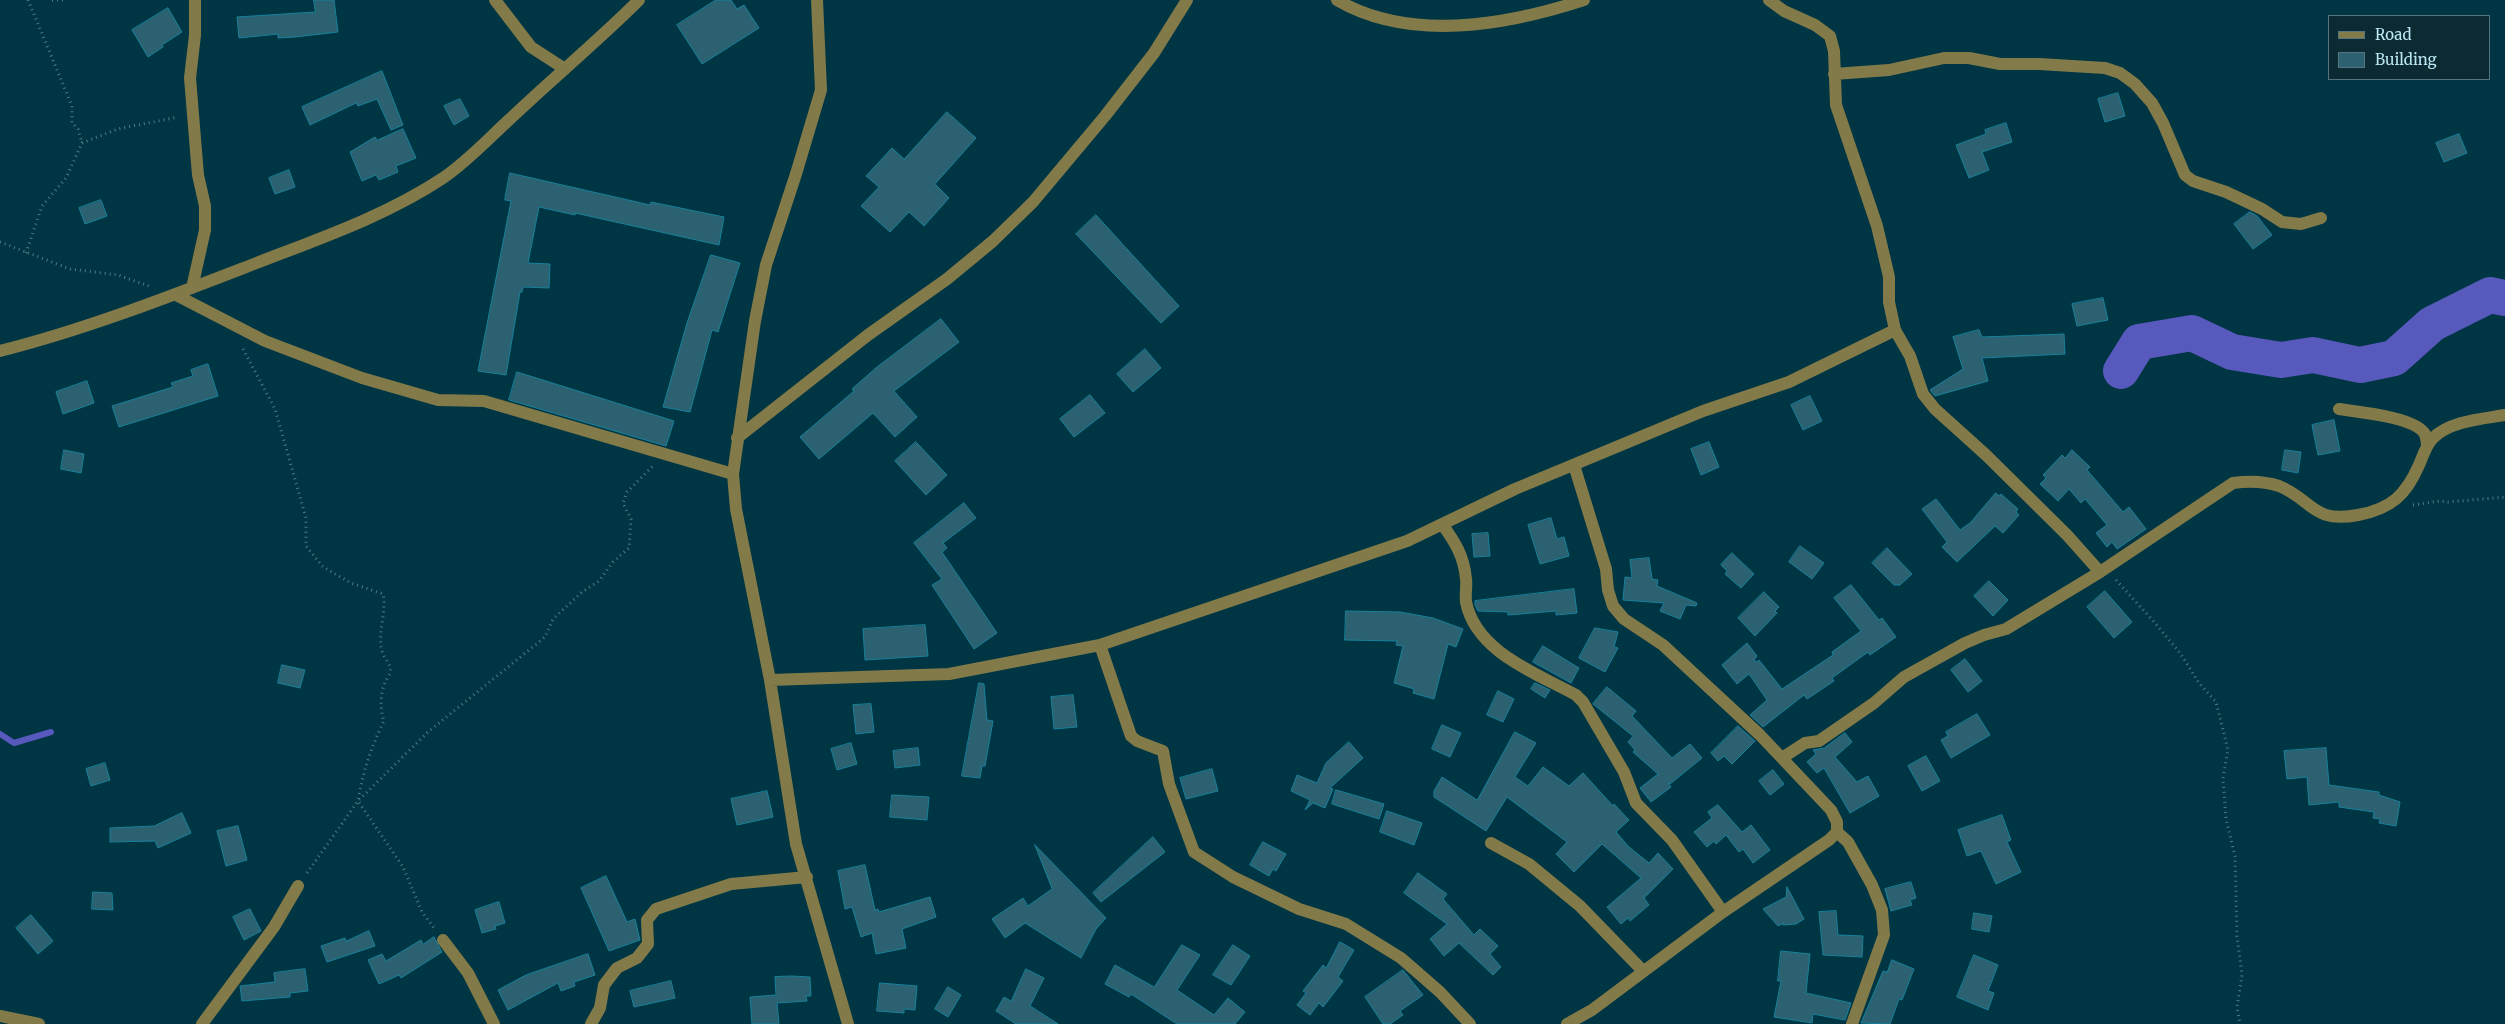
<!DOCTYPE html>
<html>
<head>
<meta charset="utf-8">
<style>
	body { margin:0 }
	#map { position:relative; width:2505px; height:1024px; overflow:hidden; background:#003643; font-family:Merriweather,serif }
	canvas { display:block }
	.legend { position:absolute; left:2328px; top:15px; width:162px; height:65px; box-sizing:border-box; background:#0c2a32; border:1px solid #527580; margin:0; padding:6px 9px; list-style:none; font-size:15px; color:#bbe6f4 }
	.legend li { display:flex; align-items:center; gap:10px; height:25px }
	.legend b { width:25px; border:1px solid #527580 }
</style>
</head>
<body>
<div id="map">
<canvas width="2505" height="1024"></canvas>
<ul class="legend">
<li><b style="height:6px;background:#837a49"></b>Road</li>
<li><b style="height:14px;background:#2b6170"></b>Building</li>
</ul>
</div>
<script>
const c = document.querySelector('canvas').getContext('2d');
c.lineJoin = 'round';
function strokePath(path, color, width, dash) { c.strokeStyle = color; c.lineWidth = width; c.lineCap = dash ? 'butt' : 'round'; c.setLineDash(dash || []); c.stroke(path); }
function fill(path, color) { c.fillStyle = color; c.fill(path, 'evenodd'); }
const stream = new Path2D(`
	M0 734 14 743 51 732`);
const river = new Path2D(`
	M2121 371 2139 342 2192 333 2232 352 2281 360 2313 355 2360 365 2394 358 2432 324 2490 295 2505 298`);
const building = new Path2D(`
	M314 0H334L338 32 295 37 278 38V34L239 38 237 17 315 12Z
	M716 0H731L737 9 744 5 759 28 702 64 677 25Z
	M168 8 182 32 162 45 163 47 148 57 132 30Z
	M382 71 403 125 391 130 377 99 358 106 356 103 310 125 302 107Z
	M2118 93 2125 116 2105 122 2098 99Z
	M460 99 469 116 454 125 444 106Z
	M947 112 976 138 935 184 949 198 924 226 909 212 890 232 861 206 879 187 866 176 892 148 904 159Z
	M2006 123 2012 142 1982 152 1989 170 1969 178 1956 145 1986 134 1985 130Z
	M403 129 416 158 396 166 398 172 379 180 376 175 362 181 350 152 375 137 377 140Z
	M2459 134 2467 153 2444 162 2436 143Z
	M289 170 295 187 275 194 269 178Z
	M510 173 650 205 651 202 724 217 719 245 575 213V215L539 207 528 263 550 264 549 288 523 287 522 292H520L506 375 478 371 511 201 505 200Z
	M101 200 107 216 85 224 79 208Z
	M2250 212 2257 216 2272 235 2253 249 2234 224Z
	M1096 215 1179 306 1161 323 1076 234Z
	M711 255 740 263 718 332 712 330 690 412 663 407 687 323Z
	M2103 298 2108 320 2077 326 2072 304Z
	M941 319 959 342 894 391 917 417 895 437 873 413 819 459 800 437 854 391 852 389 877 367Z
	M1979 330 1982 337 2064 334 2065 354 1982 358 1988 381 1935 396 1930 390 1963 369 1953 337Z
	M1145 349 1161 368 1133 392 1117 374Z
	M208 364 218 396 119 427 112 406 173 387 171 383 193 376 191 370Z
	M517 372 674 421 666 446 509 400Z
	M87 381 94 403 63 414 56 392Z
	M1090 395 1105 413 1074 437 1060 419Z
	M1810 396 1822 421 1803 430 1791 405Z
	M2334 420 2340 451 2318 455 2312 425Z
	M916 442 947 475 926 495 895 461Z
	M1709 442 1719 467 1701 475 1691 449Z
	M64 450 84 454 81 473 61 469Z
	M2072 450 2090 467 2087 470 2123 512 2129 507 2146 529 2117 549 2112 542 2107 547 2096 533 2107 525 2085 499 2081 503 2069 489 2058 501 2040 484 2046 478 2043 475 2062 455 2065 458Z
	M2285 450 2301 452 2298 473 2282 470Z
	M1996 493 1999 496 2001 494 2018 509 2016 512 2019 515 2003 533 1995 526 1957 562 1942 547 1947 542 1922 509 1936 499 1960 530 1970 523Z
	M964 503 976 518 943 543 947 548 942 552 997 633 974 649 932 585 942 579 914 543Z
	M1551 518 1557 539 1564 537 1569 556 1540 564 1528 525Z
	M1488 533 1490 556 1474 557 1472 534Z
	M1800 546 1824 563 1812 579 1789 562Z
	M1887 548 1912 574 1900 585H1894L1872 563Z
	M1732 553 1754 574 1741 588 1725 574 1727 571 1721 565Z
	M1649 558 1652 579 1658 580 1657 586 1697 603 1696 606 1686 605 1680 619 1660 611 1664 603 1623 600 1625 577 1632 578 1630 560Z
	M1989 581 2008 600 1993 616 1974 596Z
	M1851 585 1879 620 1882 618 1896 637 1870 655 1868 652 1832 678 1834 681 1807 699 1804 695 1763 727 1750 715 1767 700 1749 674 1737 684 1722 665 1747 643 1757 656 1754 660 1757 662 1759 660 1782 689 1833 655 1832 652 1861 631 1834 598Z
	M1574 589 1577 613 1556 615V611L1508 615V612L1478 611 1475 605V601Z
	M2105 591 2132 622 2114 638 2087 607Z
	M1764 592 1779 607 1775 611 1777 613 1755 636 1738 618Z
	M1346 611 1400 612 1433 618 1463 629 1456 647 1448 644 1434 699 1413 693 1414 689 1394 683 1403 646 1396 645 1397 641 1345 640Z
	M925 625 928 656 865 660 863 629Z
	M1595 628 1618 632 1614 647 1618 648 1605 672 1579 658Z
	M1543 646 1579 668 1571 683 1533 662Z
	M1965 659 1982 681 1968 692 1951 670Z
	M282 665 305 670 300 688 278 683Z
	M979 683 984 684 987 720 993 721 985 766H982L980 778 962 776Z
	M1535 683 1550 690 1545 698 1531 689Z
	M1607 687 1636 711 1632 716 1672 758 1690 744 1702 758 1670 784 1668 783 1671 787 1651 802 1640 788 1658 774 1633 752 1635 750 1628 742 1633 736 1593 704Z
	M1498 691 1514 699 1503 722 1487 715Z
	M1073 695 1077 727 1054 729 1051 697Z
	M871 704 874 732 856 734 853 705Z
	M1977 714 1990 735 1951 758 1941 740 1948 736 1946 732Z
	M1442 725 1461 733 1450 757 1432 749Z
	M1738 726 1755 741 1732 764 1724 756 1718 761 1711 753Z
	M1515 732 1536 743 1515 777 1528 786 1543 767 1569 786 1583 773 1613 806 1614 804 1629 820 1616 832 1629 847 1649 863 1658 853 1673 869 1644 898 1649 905 1630 921 1628 918 1621 924 1607 907 1641 878 1602 844 1574 872 1556 854 1567 842 1507 797 1486 831 1434 797V791L1442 777 1477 800Z
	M1845 733 1852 742 1835 757 1857 782 1868 776 1879 796 1850 813 1824 768 1817 773 1807 762 1816 754 1813 750 1824 748Z
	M1349 742 1363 758 1330 788 1333 789 1325 808 1313 803 1305 810 1310 800 1291 791 1297 775 1317 783 1326 763Z
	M851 743 857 764 837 770 831 749Z
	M918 748 920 765 895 768 893 751Z
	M2326 748 2329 785 2379 792V795L2400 802 2396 826 2379 823 2380 819 2373 818 2374 812 2339 807V802L2309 805 2307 777 2287 779 2284 751Z
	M1926 756 1940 781 1922 791 1908 766Z
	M105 763 110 780 91 786 86 769Z
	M1212 769 1218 791 1186 799 1180 778Z
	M1773 770 1784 784 1770 795 1759 781Z
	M1336 790 1384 804 1379 819 1332 804Z
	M767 791 773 817 737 825 731 799Z
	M892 795 929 797 927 820 890 817Z
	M1718 805 1742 832 1751 825 1770 850 1753 863 1743 849 1739 852 1726 835 1716 844 1714 841 1707 847 1694 832 1712 818 1708 812Z
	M1387 811 1422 823 1414 845 1380 832Z
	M182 813 191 833 158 848 155 841 110 842V828L154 826Z
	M2002 815 2011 840 2007 842 2021 872 1996 884 1981 851 1967 856 1958 830Z
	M238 826 247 860 226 866 217 831Z
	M1153 837 1165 852 1101 902 1093 893Z
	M1263 842 1286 854 1276 871 1273 869 1269 876 1250 865Z
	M1035 845 1106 918 1096 929 1081 958 1025 923 1005 938 992 919 1023 898 1028 906 1052 889Z
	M865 865 875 910 878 909 879 912 930 897 936 917 902 929 906 948 876 954 872 933 861 937 852 907 845 909 838 871Z
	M1418 873 1447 894 1443 899 1474 935 1480 929 1498 946 1490 954 1501 967 1493 975 1459 943 1444 956 1430 939 1447 924 1404 893Z
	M606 876 627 922 635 919 640 940 609 951 581 888Z
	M1911 882 1916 898 1910 900 1912 905 1891 911 1885 889Z
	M1787 887 1804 919 1796 924 1783 925 1784 923 1778 926 1763 909 1786 897Z
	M93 892 112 893 113 910 92 909Z
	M499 902 505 923 495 926 496 929 482 933 475 910Z
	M250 909 261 931 244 940 233 917Z
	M1836 911 1838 935 1863 936 1862 957 1823 955 1819 912Z
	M1974 913 1992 916 1989 932 1972 929Z
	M31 915 53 941 38 954 16 928Z
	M369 931 375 946 327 962 321 946 345 938 346 941Z
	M434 937 442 952 401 978 399 975 379 984 368 960 382 954 386 961 421 940 423 944Z
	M1340 942 1354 950 1338 977 1343 981 1323 1007 1319 1003 1310 1015 1297 1005 1306 993 1303 991 1323 965 1326 968Z
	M1182 945 1200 955 1177 990 1214 1015 1228 998 1245 1012 1235 1024H1177L1131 994 1129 997 1105 984 1115 965 1154 987Z
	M1233 945 1250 956 1231 985 1213 975Z
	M1781 951 1810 954 1806 993 1851 1003 1845 1020 1813 1014 1812 1023 1774 1017 1781 981H1778Z
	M588 954 595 975 574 982 575 986 561 991 558 983 508 1010 498 990 526 975Z
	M1974 955 1998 965 1988 991 1994 993 1988 1010 1957 997Z
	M1892 960 1914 969 1902 1000 1899 999 1890 1024 1861 1023 1883 971 1887 972Z
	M305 969 308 991 290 993V997L242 1001 240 986 275 982 274 973Z
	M1026 969 1044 978 1030 1006 1058 1024H1016L996 1011 1004 997 1011 1001Z
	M1403 970 1423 995 1400 1011 1403 1015 1390 1024H1383L1365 997Z
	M792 976 810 977 811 996H806L807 1001 777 1003 779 1024H752L750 997 776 995 775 977Z
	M671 981 675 998 634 1007 630 991Z
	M880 983 917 986 915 1010 904 1009V1013L877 1011Z
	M948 987 961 995 948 1017 935 1009Z`);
const path = new Path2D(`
	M28 0 72 106V123L78 129 82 143
	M52 0H67
	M0 242 70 269 118 275 149 286
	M26 253 42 206 66 178 82 143 118 129 178 117
	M243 349 275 409 306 518V546L323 567 351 583 383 594C387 611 377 634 382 651 384 659 392 665 390 673 389 676 386 680 385 683 380 694 380 710 384 721 371 747 363 772 358 801L403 867 422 912 434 928
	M2413 505 2440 501 2448 502 2505 497
	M2116 580 2155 623 2180 653 2199 683 2216 702 2228 750 2223 778 2226 819 2235 856 2237 936 2242 975 2237 1007 2240 1024
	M307 873 358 801 428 732 545 637 553 619 582 592 599 581 613 562 629 548 631 519 623 503 627 492 653 466`);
const minor = new Path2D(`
	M495 0 531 47 565 69
	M817 0 821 90 796 174 766 265 755 321 733 474 736 509 770 680 796 844 848 1024
	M1337 0C1411 43 1507 25 1584 0
	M1769 0 1784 11 1815 25 1830 36 1834 51 1836 105 1877 226 1889 277V302L1895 330 1910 356 1923 394 1935 409 1986 455 2067 535 2100 572
	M1834 74 1889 70 1944 58H1969L2000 64H2039L2105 68 2120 73 2135 84 2152 103 2163 123 2185 175 2193 181 2226 192 2262 209 2282 222 2301 224 2321 218
	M192 288 205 230V206L198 175 190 78 195 35V0
	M176 295 265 341 362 378 438 400 484 401 733 474
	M0 351C87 329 171 296 254 264 318 239 386 216 443 178 468 161 489 138 511 118 553 78 598 41 639 0
	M2339 409C2358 412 2415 417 2425 434 2426 437 2427 442 2427 446
	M737 438 868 335 947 279 993 241 1033 202 1105 116 1154 53 1187 0
	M1442 524C1455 542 1464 556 1466 579 1467 586 1465 594 1466 602 1476 652 1536 673 1576 695L1583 702 1624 772 1636 803 1672 840 1723 912
	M1100 645 1131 736 1137 741 1163 751 1169 784 1194 852 1233 877 1299 909 1346 924 1401 958 1440 992 1470 1024
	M770 680 949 674 1100 645 1407 541 1515 489 1703 411 1789 382 1895 330
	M1782 758 1805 743 1819 741 1874 703 1904 677 1965 643 1984 635 2006 629 2100 572 2233 483C2248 481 2264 481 2279 486 2312 499 2312 524 2358 515 2391 509 2406 495 2419 465 2423 456 2426 445 2433 438 2450 421 2482 419 2505 415
	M1837 832 1848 842 1872 885 1882 910 1884 935 1852 1024
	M1491 843 1529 864 1580 906 1643 971
	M443 940 468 973 494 1024
	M0 1016 39 1024
	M202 1024 274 927 298 886
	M591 1024 600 1008 604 985 617 968 637 958 648 944 647 920 656 909 731 884 807 877
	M1567 1024 1592 1010 1723 912 1829 840 1837 832V822L1831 810 1760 735 1663 645 1624 619 1613 606 1608 590 1606 569 1574 465`);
strokePath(stream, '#5859bd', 6);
strokePath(river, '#5859bd', 36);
fill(building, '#2b6170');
strokePath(building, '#17819b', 1);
strokePath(path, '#4b7c8a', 3, [1, 4]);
strokePath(minor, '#837a49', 12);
</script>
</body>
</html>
